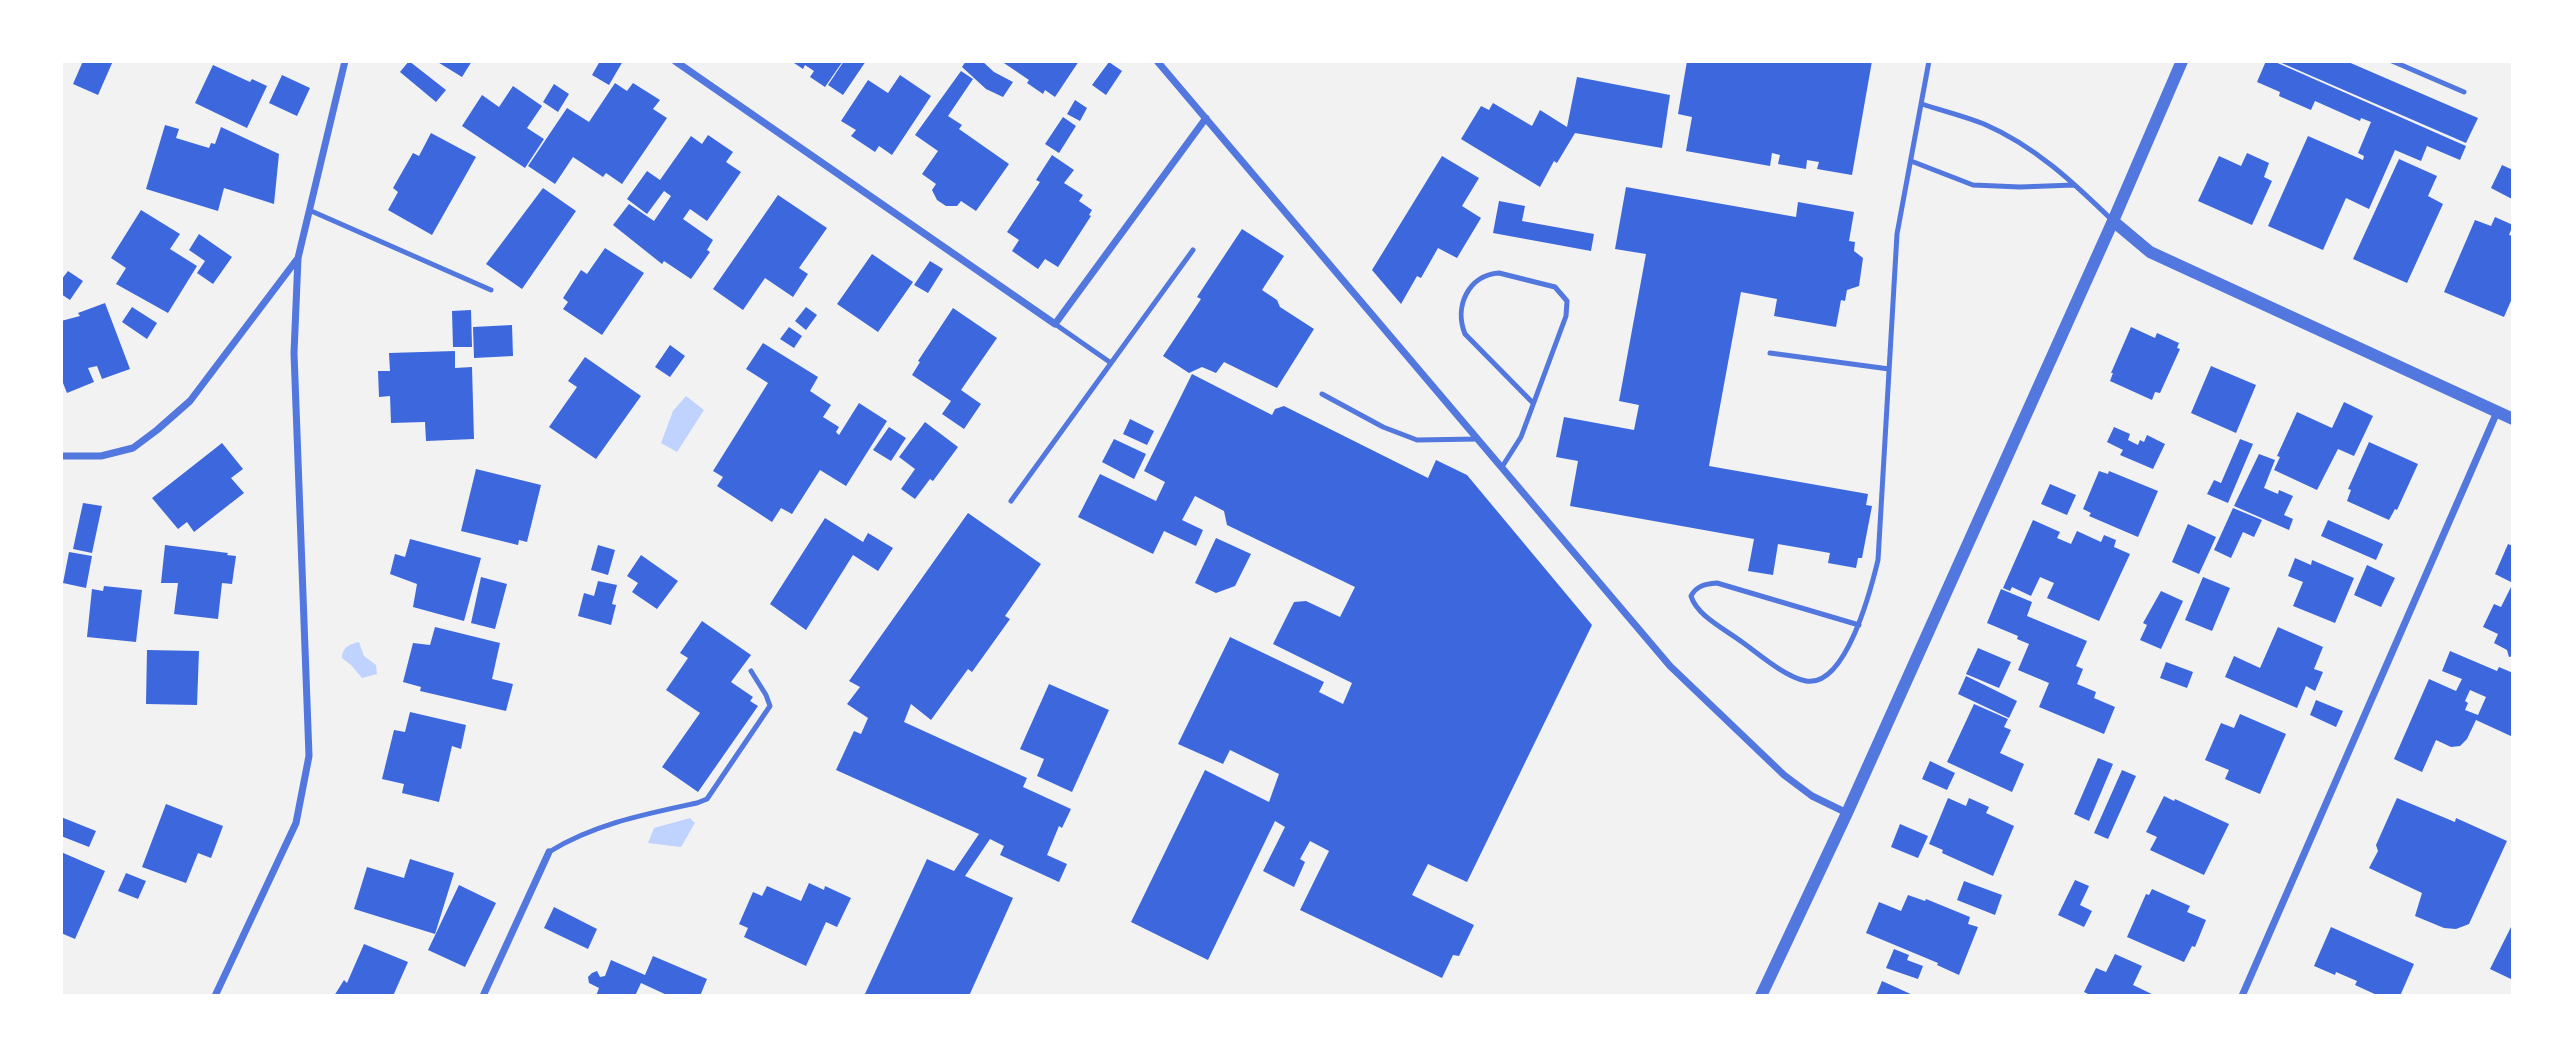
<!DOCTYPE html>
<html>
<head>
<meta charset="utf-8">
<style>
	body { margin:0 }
	#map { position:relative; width:2574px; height:1057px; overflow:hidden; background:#f2f2f2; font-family:Arial,sans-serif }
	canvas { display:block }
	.frame { position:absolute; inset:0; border:63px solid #fff; pointer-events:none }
</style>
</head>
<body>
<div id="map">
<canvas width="2574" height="1057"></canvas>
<div class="frame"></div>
</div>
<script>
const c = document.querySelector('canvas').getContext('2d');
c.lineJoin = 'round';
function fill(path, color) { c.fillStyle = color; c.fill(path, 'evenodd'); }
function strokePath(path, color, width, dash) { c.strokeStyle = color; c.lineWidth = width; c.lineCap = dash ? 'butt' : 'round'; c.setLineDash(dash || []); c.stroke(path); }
const water = new Path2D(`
	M686 396 704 410 677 452 661 443 673 411Z
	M359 642 364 656 376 665 377 674 362 678 351 665 342 658C342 648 349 644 359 642Z
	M690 818 695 823 681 847 648 843 654 828Z`);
const building = new Path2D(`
	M83 61H113L98 95 73 84Z
	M409 61 446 90 436 102 400 72Z
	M436 61H472L462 77Z
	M600 61H623L609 85 592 75Z
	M791 61H843L825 87 810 77 814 71 805 65 803 69Z
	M844 61H866L843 95 828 85Z
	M966 61H982L994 72 1013 82 1003 97 986 89 962 67Z
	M1001 61H1079L1055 97 1045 90 1043 94 1027 83 1029 80Z
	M1687 61H1872L1852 175 1817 169 1819 162 1807 160 1806 169 1778 164 1780 155 1772 153 1770 166 1686 151 1692 117 1678 114Z
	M2266 61H2273L2466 146 2460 160 2427 146 2421 161 2395 150 2369 209 2346 198 2323 250 2268 226 2308 136 2363 160 2364 156 2358 153 2371 122 2361 118 2360 121 2315 101 2311 110 2279 96 2280 92 2257 82Z
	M2277 61H2346L2478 118 2466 143Z
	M1109 62 1122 71 1106 95 1092 85Z
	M213 65 250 82 252 79 267 86 247 128 195 103Z
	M961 71 973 79 948 116 962 125 959 129 1009 164 976 211 961 201 957 206H946L937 200 932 190 936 184 922 174 938 151 915 135Z
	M282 75 310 88 297 116 269 103Z
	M900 75 931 96 892 155 879 146 875 152 851 136 856 130 841 121 868 80 888 93Z
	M1577 77 1670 95 1662 148 1575 133 1557 163 1554 161 1540 187 1461 139 1481 106 1489 110 1493 103 1532 126 1540 110 1567 127Z
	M615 83 627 91 633 83 660 100 653 109 667 118 622 184 606 173 603 177 573 157 555 184 528 166 567 108 589 122Z
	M554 84 569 94 558 112 543 102Z
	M513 86 542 106 527 128 544 139 525 168 462 126 482 95 499 107Z
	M1075 100 1087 108 1080 121 1067 114Z
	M1063 117 1076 126 1059 153 1045 144Z
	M165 125 179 129 176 138 209 148 211 143 215 144 221 127 279 154 274 204 224 188 218 211 146 189Z
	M431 133 476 157 432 235 388 210 398 192 393 188 413 153 419 156Z
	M708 135 733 152 726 162 741 172 707 221 690 209 683 219 713 240 707 250 710 252 691 279 664 261 662 264 613 225 629 204 654 221 671 196 664 191 647 214 627 199 647 171 660 180 691 136 702 144Z
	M2247 153 2269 163 2264 177 2272 181 2252 225 2198 201 2219 156 2241 166Z
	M1052 155 1074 170 1064 183 1083 195 1079 201 1092 210 1089 215 1091 216 1058 267 1045 259 1038 269 1012 251 1019 240 1007 232 1040 182 1036 180Z
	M1442 156 1479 178 1462 206 1481 218 1457 258 1438 248 1421 278 1417 276 1401 304 1372 270Z
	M2399 159 2437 176 2428 196 2443 204 2407 283 2353 259Z
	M2502 165 2513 170 2512 199 2491 188Z
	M1626 187 1796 217 1798 202 1854 212 1849 241 1855 242 1854 251 1863 258 1859 286 1847 290 1845 301 1841 300 1836 327 1774 316 1777 299 1741 292 1709 466 1868 494 1866 505 1872 506 1862 558H1858L1856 568 1828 563 1830 553 1778 544 1773 575 1748 571 1754 539 1570 506 1578 461 1556 457 1564 417 1634 430 1639 405 1619 401 1646 254 1615 249Z
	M543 188 576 211 522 289 486 264Z
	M778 195 827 228 799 268 808 274 793 297 765 278 743 310 713 289Z
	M1499 201 1525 206 1522 221 1594 234 1591 251 1493 233Z
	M141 210 180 234 170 249 197 266 168 313 116 284 126 268 111 258Z
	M2495 217 2513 225 2509 235 2513 236V296L2504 317 2444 292 2475 220 2491 226Z
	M1242 229 1284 256 1262 290 1277 300 1280 307 1314 329 1277 388 1224 362 1216 373 1202 367 1189 373 1163 356 1201 299 1197 297Z
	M199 234 232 257 213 284 197 273 205 261 189 250Z
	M605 248 644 273 602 335 563 309 568 302 563 298 581 270 587 274Z
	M872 254 913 282 878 332 837 304Z
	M930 261 943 269 928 293 914 285Z
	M68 271 83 281 70 300 61 294V280Z
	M105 303 130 369 102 379 97 366 88 368 94 382 67 393 61 378V321L80 316 78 313Z
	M132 307 157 323 147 339 122 322Z
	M806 307 817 315 806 330 795 321Z
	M953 308 997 338 961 390 981 404 964 429 942 414 951 401 912 375 920 362 918 361Z
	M471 310 472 347H453L452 311Z
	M512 325 513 356 474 358 473 327Z
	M789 327 802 336 794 348 780 339Z
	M2131 327 2155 338 2157 333 2179 343 2177 348 2180 349 2160 393 2155 392 2152 400 2110 381 2113 373H2111Z
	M763 343 818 377 810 391 831 405 823 417 839 427 836 432 839 435 859 403 887 421 846 486 820 470 792 514 781 508 772 522 717 486 723 477 713 471 768 383 746 369Z
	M670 345 685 356 670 377 655 367Z
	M455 351V368L472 367 474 439 426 441 425 422 391 423 390 396 379 397 378 371H390L389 353Z
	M585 357 641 396 596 459 549 427 577 387 568 381Z
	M2211 366 2256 385 2236 433 2191 413Z
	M1192 374 1272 415 1275 409 1284 406 1428 478 1436 460 1467 475 1592 625 1467 882 1428 864 1412 895 1474 925 1459 956 1453 955 1442 978 1300 910 1329 851 1310 841 1300 859 1305 862 1294 887 1263 871 1285 827 1275 821 1208 960 1131 922 1205 770 1269 802 1279 774 1230 750 1223 764 1178 744 1230 637 1324 682 1319 692 1343 704 1352 683 1273 644 1294 602 1306 601 1340 617 1355 587 1227 525 1224 511 1195 496 1182 520 1203 530 1196 546 1164 531 1153 554 1078 517 1100 474 1156 501 1165 482 1144 471Z
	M2344 402 2373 416 2354 456 2338 449 2317 490 2274 470 2280 457 2277 456 2297 412 2332 428Z
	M1130 419 1154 431 1147 445 1123 434Z
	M925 422 958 447 933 481 930 479 915 499 901 489 915 469 899 457Z
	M889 427 906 438 891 461 873 450Z
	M2114 427 2130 434 2128 440 2138 445 2140 440 2144 442 2147 435 2165 444 2153 469 2120 455 2123 450 2107 442Z
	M1114 439 1146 454 1134 479 1102 462Z
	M2240 439 2253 444 2228 503 2207 494 2214 480 2221 483Z
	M2369 442 2418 464 2397 510 2395 509 2389 520 2347 501 2351 490 2348 489Z
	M222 443 243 469 231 478 244 493 194 532 187 522 178 529 152 498Z
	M2259 454 2275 460 2264 488 2278 494 2279 490 2293 496 2284 515 2293 519 2289 530 2234 506Z
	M476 469 541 485 527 542 519 540 518 545 461 531Z
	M2099 471 2108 474 2109 471 2158 491 2138 537 2089 516 2091 513 2083 509Z
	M2050 484 2076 495 2067 515 2041 504Z
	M83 503 102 506 92 553 73 549Z
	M2233 508 2262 520 2254 537 2243 532 2231 558 2214 550Z
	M968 513 1041 564 1005 616 1010 619 972 672 968 669 931 720 911 704 904 722 1027 778 1023 787 1071 809 1062 828 1059 826 1047 855 1067 864 1059 882 1000 855 1004 846 990 839 965 876 1013 898 969 996H864L927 859 954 871 979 834 836 770 854 731 861 734 868 718 847 704 860 687 849 681Z
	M825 518 863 542 868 533 893 548 878 571 853 555 806 630 770 604Z
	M2033 520 2060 532 2057 538 2071 544 2077 531 2101 542 2104 535 2116 540 2114 547 2130 554 2099 621 2047 598 2054 583 2040 577 2031 596 2012 587 2010 591 2003 588Z
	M2328 520 2383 544 2376 560 2321 536Z
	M2188 524 2216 537 2199 574 2172 562Z
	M1216 538 1251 554 1235 586 1216 593 1195 583Z
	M410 539 481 558 464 621 413 607 417 584 390 574 395 554 405 557Z
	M2508 544 2513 546V656L2509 657 2507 650 2494 643 2498 634 2483 627 2494 604 2501 607 2513 583 2495 574Z
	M165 545 228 553 227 555 236 556 232 584 222 583 218 619 174 614 178 583H161Z
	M598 545 615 550 608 575 591 570Z
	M69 552 92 556 86 588 63 583Z
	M641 555 678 581 657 609 632 592 638 583 627 576Z
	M2295 558 2311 565 2312 560 2354 578 2335 623 2293 606 2303 582 2288 576Z
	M2367 565 2395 578 2381 607 2354 595Z
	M481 577 507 584 495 629 471 623Z
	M2203 577 2230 588 2212 631 2185 620Z
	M598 581 617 585 612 604 616 605 611 625 578 616 584 593 594 596Z
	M104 586 142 590 136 642 87 637 92 589 103 591Z
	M2001 589 2032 602 2027 616 2087 641 2076 666 2083 669 2077 684 2096 692 2094 698 2115 707 2104 734 2039 707 2049 683 2018 670 2029 644 2017 639 2018 636 1987 623Z
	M2161 591 2183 601 2161 649 2140 640 2147 625 2143 623Z
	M702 621 751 655 731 682 753 697 750 701 758 706 698 792 662 767 700 713 666 690 688 658 680 653Z
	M435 627 500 643 492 679 513 684 506 711 420 691 421 687 403 682 413 643 430 645Z
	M2278 627 2323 647 2314 669 2323 672 2315 691 2306 686 2297 708 2225 677 2234 656 2260 668Z
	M1978 648 2011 662 1999 688 1966 674Z
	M147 650 199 651 197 705 146 704Z
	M2450 651 2497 671 2499 667 2513 673V737L2476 720 2467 739 2460 746 2451 747 2436 740 2422 772 2394 759 2429 679 2456 691 2462 679 2442 671ZM2470 690 2486 697 2478 715 2465 710 2468 703 2465 701Z
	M2166 662 2193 672 2187 688 2160 678Z
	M1966 676 2017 701 2009 718 1958 694Z
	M1049 684 1109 710 1072 792 1037 776 1044 759 1020 749Z
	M2316 700 2343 711 2336 727 2310 715Z
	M1974 704 2008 719 2004 727 2011 730 2000 753 2024 764 2012 792 1947 762Z
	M410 712 466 725 461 749 452 746 439 802 402 793 404 784 382 779 394 730 405 732Z
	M2240 714 2286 734 2260 794 2225 779 2229 770 2205 760 2221 723 2234 728Z
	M2098 758 2113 764 2089 821 2074 814Z
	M1930 761 1955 773 1947 790 1922 779Z
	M2122 770 2136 776 2108 839 2094 833Z
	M2164 796 2174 801 2175 799 2229 824 2204 875 2150 850 2157 837 2146 832Z
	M1948 798 1966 806 1969 798 1989 807 1986 813 2014 826 1993 876 1942 853 1943 850 1929 844Z
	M2397 798 2455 822 2456 818 2507 841 2469 924 2456 929 2444 928 2415 916 2422 893 2369 868 2378 851 2376 845Z
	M166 804 223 826 211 858 198 853 186 883 142 867Z
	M61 817 96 831 89 847 61 836Z
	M1900 824 1928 836 1918 858 1891 847Z
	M61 852 105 871 75 939 61 933Z
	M410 859 454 873 435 934 354 909 367 867 404 878Z
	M126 873 146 881 138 899 118 891Z
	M2075 880 2089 886 2080 905 2092 911 2084 927 2058 915Z
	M1964 881 2002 895 1995 915 1957 900Z
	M809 883 824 890 825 886 851 898 837 927 826 922 806 966 744 937 748 928 739 924 753 892 762 896 767 886 801 901Z
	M459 885 496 903 465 967 428 950Z
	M2152 889 2190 906 2187 912 2206 920 2195 947 2192 946 2184 962 2127 937 2146 894 2149 895Z
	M1908 895 1925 901 1926 899 1970 917 1968 924 1978 927 1959 975 1937 965 1938 963 1866 933 1879 902 1901 911Z
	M554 907 597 929 588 949 544 928Z
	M2513 923V980L2490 969Z
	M2331 927 2414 964 2400 996H2379L2355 985 2357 981 2336 972 2335 975 2314 966Z
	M364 944 408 962 393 996H334L344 980 347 983Z
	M1894 949 1909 955 1907 960 1923 966 1918 979 1886 968Z
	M2115 954 2142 966 2133 985 2156 996H2092L2084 992 2096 968 2106 972Z
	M653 956 707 979 700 996H669L641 983 635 996H596L599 988 589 983 588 977 592 973 597 971 600 977 605 976 611 960 645 975Z
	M1882 981 1915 996H1876Z`);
const service = new Path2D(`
	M2392 61 2464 92
	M1922 104C1943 111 1964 116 1984 124 2035 146 2074 183 2113 221
	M1911 161 1973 185 2020 187 2074 185
	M309 210 491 290
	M1055 324 1111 363
	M1770 353 1889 369
	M1322 394 1383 427 1417 440 1478 439
	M1502 467 1521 437 1566 316 1567 301 1555 287 1499 273C1468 275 1454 307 1465 334L1533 403
	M1011 501 1193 250
	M1859 625 1717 583C1706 584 1697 585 1691 596 1697 616 1725 629 1742 642 1759 654 1785 677 1806 681 1846 688 1871 589 1878 560L1897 234 1929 61
	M549 852C594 824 646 814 697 803L707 799 770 706 766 695 751 671`);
const minor = new Path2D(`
	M675 61 1055 324 1206 118
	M1157 61 1670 666 1784 775 1812 796 1847 813
	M61 456H101L133 448 157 430 190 401 298 258 345 61
	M215 996 296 823 309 756 294 353 298 258
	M483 996 549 852
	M2242 996 2497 412`);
const tertiary = new Path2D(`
	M2113 221 2150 252 2513 419
	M1761 996 1847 813 2113 221 2182 61`);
fill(water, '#bfd3fe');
fill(building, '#3d67dc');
strokePath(service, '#5277de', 5);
strokePath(minor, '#5277de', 7);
strokePath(tertiary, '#5277de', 12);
</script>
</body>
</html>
